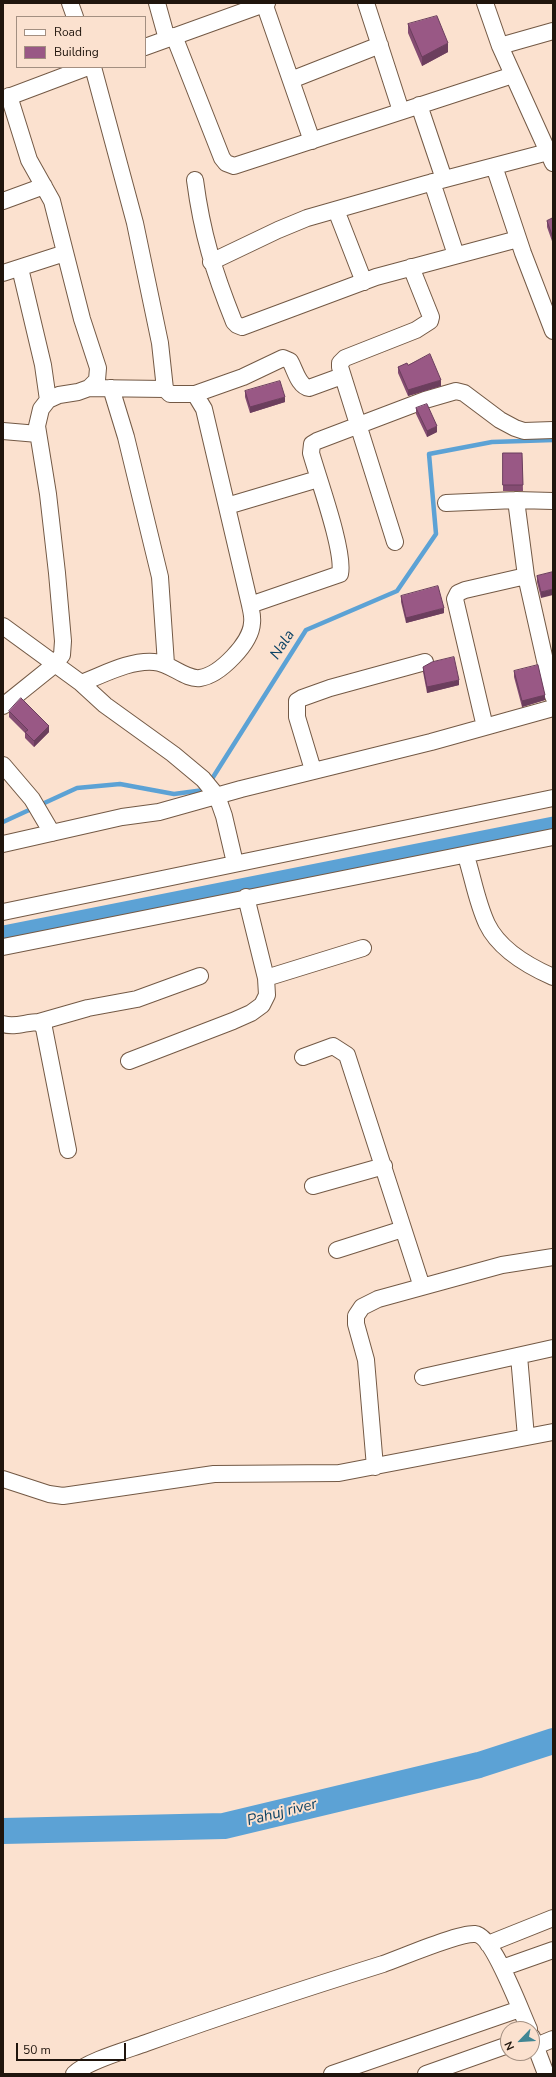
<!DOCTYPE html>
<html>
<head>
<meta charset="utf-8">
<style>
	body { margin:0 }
	#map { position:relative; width:556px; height:2077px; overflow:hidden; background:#fbe1cf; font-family:"Nunito Sans",sans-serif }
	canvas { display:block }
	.frame { position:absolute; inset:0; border:4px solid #20150d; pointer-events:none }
	.legend { position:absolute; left:16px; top:16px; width:130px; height:52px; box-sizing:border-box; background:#fbe1cf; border:1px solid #a38f81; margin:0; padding:5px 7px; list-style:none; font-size:12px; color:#20150d }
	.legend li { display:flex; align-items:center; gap:8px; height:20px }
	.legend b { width:20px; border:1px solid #a38f81 }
	.north { position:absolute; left:500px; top:2021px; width:40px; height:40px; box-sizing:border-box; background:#fbe1cf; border:1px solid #a38f81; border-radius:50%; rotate:245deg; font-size:11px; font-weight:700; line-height:16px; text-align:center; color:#20150d }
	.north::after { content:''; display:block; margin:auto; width:14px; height:18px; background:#428694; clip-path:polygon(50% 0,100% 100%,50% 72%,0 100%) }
	.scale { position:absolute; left:16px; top:2043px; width:110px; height:18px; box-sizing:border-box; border:2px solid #20150d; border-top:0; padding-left:5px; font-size:12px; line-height:14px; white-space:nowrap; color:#20150d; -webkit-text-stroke:3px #fbe1cf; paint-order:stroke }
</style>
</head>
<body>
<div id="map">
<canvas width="556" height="2077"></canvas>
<div class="frame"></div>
<ul class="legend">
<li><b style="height:5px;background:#fff"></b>Road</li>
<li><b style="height:11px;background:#995885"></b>Building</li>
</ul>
<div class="north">N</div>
<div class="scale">50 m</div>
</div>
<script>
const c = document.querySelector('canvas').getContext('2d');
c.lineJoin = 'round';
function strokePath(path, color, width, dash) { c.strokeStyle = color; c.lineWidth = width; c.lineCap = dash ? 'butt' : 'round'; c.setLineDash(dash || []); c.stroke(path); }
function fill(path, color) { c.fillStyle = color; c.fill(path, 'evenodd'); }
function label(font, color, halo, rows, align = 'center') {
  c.font = font + ' "Nunito Sans",sans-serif'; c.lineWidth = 4; c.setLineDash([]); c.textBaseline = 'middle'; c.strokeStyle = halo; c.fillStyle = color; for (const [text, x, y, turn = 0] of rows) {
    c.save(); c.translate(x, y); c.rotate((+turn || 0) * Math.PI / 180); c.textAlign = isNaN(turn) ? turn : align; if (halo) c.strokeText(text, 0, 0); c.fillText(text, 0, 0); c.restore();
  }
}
const stream = new Path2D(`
	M210 782 306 630 397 591 436 534 429 454 492 442 553 440
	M3 822 77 788 120 784 174 794 204 790 206 788`);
const canal = new Path2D(`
	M3 933 553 824`);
const river = new Path2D(`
	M3 1831 224 1826 479 1765 553 1741`);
const street = new Path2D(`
	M70 3 75 17
	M157 3 167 39
	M264 3 312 141
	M366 3 401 111
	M485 3 500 46 553 163
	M174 36 222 158 226 163 234 166 513 75
	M500 46 553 31
	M145 47 267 3
	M291 80 380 45
	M9 96 29 160 52 201 82 319 98 368 97 380 89 388
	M3 99 88 67
	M419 105 444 179
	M494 166 523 253 553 331
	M195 180C202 234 214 272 234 322L237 325 242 327 376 277 518 239
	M432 182 456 255
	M3 201 44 186
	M336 210 364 282
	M211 262 278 230 307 218 426 184 548 152
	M20 268 43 365 48 400
	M3 273 65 253
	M111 388 126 437 160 577 166 664
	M195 394 243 377 283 358 290 361C295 369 298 386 309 388L342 376
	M3 431 38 434
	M516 500 526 576 553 696
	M446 503 516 500 553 501
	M227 506 318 479
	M395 542 340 367V363L345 358 416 330 430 321 431 317 411 267
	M250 605 340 574C345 552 318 478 311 453L312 444 317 441 425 400 456 391 464 393 500 420 515 428 524 431 553 430
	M3 626 81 683 105 705 173 754 203 779 217 796 224 816 235 863
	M81 683C103 675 129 660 154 662 171 663 185 680 200 678 220 675 251 643 252 623 253 617 251 610 250 605L204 409 195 394H170L165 389 160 343 135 223 93 67
	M3 706 54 665 62 655 63 641 57 573 48 494 37 426 41 409 48 400 59 395 78 392 89 388 165 389
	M485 727 455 599 458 593 465 590 526 576
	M3 765 32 799 52 833
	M313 770 297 717V701L302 698 330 688 425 662
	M3 844 122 817 159 812 241 789 431 742 553 708
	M466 856C473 878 477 903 487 924 499 949 528 966 553 977
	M3 912 553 798
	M3 947 553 837
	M266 978 363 948
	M39 1022 88 1008 137 999 200 976
	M3 1024C15 1028 26 1022 39 1022L44 1028 68 1150
	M303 1057 333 1046 347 1055 422 1287
	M129 1061 233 1021 251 1013 262 1005 267 995 266 978 246 897
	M313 1186 384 1166
	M337 1250 403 1229
	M519 1356 526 1437
	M423 1377 553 1348
	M375 1467 366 1360 356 1324V1316L362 1307 378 1299 502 1265 553 1257
	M3 1479 49 1494 63 1496 214 1474 339 1473 553 1432
	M488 1944 553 1918
	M502 1968 553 1950
	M532 2037 546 2074
	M536 2046 553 2039
	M74 2074C87 2061 127 2050 146 2043 224 2015 303 1989 383 1964 403 1957 458 1933 475 1934 493 1935 521 2012 529 2029
	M332 2074 520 2009
	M426 2074 508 2045`);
const wall = new Path2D(`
	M408 24 448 52 422 66 408 33Z
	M553 218V244L547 227V221Z
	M408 365 441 386 408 396 398 373V367Z
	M245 391 285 402 250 413 245 397Z
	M416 408 437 432 427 437 416 414Z
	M503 453H522L523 491H503Z
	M553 572 541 598 537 582V576Z
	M401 596 444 613 406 623 401 602Z
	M423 667 459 685 427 693 423 672Z
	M514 671 545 700 522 707 514 677Z
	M9 711 49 732 34 747 25 738V733L9 717Z`);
const shadedWall = new Path2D(`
	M448 43V52L422 66V57Z
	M441 380V386L408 396V390Z
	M285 397V402L250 413V407Z
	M437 426V432L427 437V431Z
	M553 589V595L541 598V592Z
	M444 608V613L406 623V618Z
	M459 680V685L427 693V687Z
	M545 695V700L522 707V701Z
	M49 726V732L34 747V741Z`);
const building = new Path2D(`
	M437 16 448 43 422 57 408 24Z
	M553 218V238L547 221Z
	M430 354 441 380 408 390 398 367 407 363 408 365Z
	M280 381 285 397 250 407 245 391Z
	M427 404 437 426 427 431 416 408Z
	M503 453H522L523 485H503Z
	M553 572V589L541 592 537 576Z
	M438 586 444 608 406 618 401 596Z
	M454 657 459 680 427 687 423 667 432 662Z
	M538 665 545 695 522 701 514 671Z
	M21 698 49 726 34 741 25 732 28 730 9 711Z`);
const waterNames = [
	["Nala",283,645,-57],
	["Pahuj river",282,1813,-14]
];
strokePath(stream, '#5ca2d5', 4.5);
strokePath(canal, '#5ca2d5', 15);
strokePath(river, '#5ca2d5', 26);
strokePath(street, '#735945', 18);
strokePath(street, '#fff', 16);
fill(wall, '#844c72');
fill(shadedWall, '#6b3e5d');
fill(building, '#995885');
strokePath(building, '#6b3e5d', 1);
label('italic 15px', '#094164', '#fbe1cf', waterNames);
</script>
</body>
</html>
